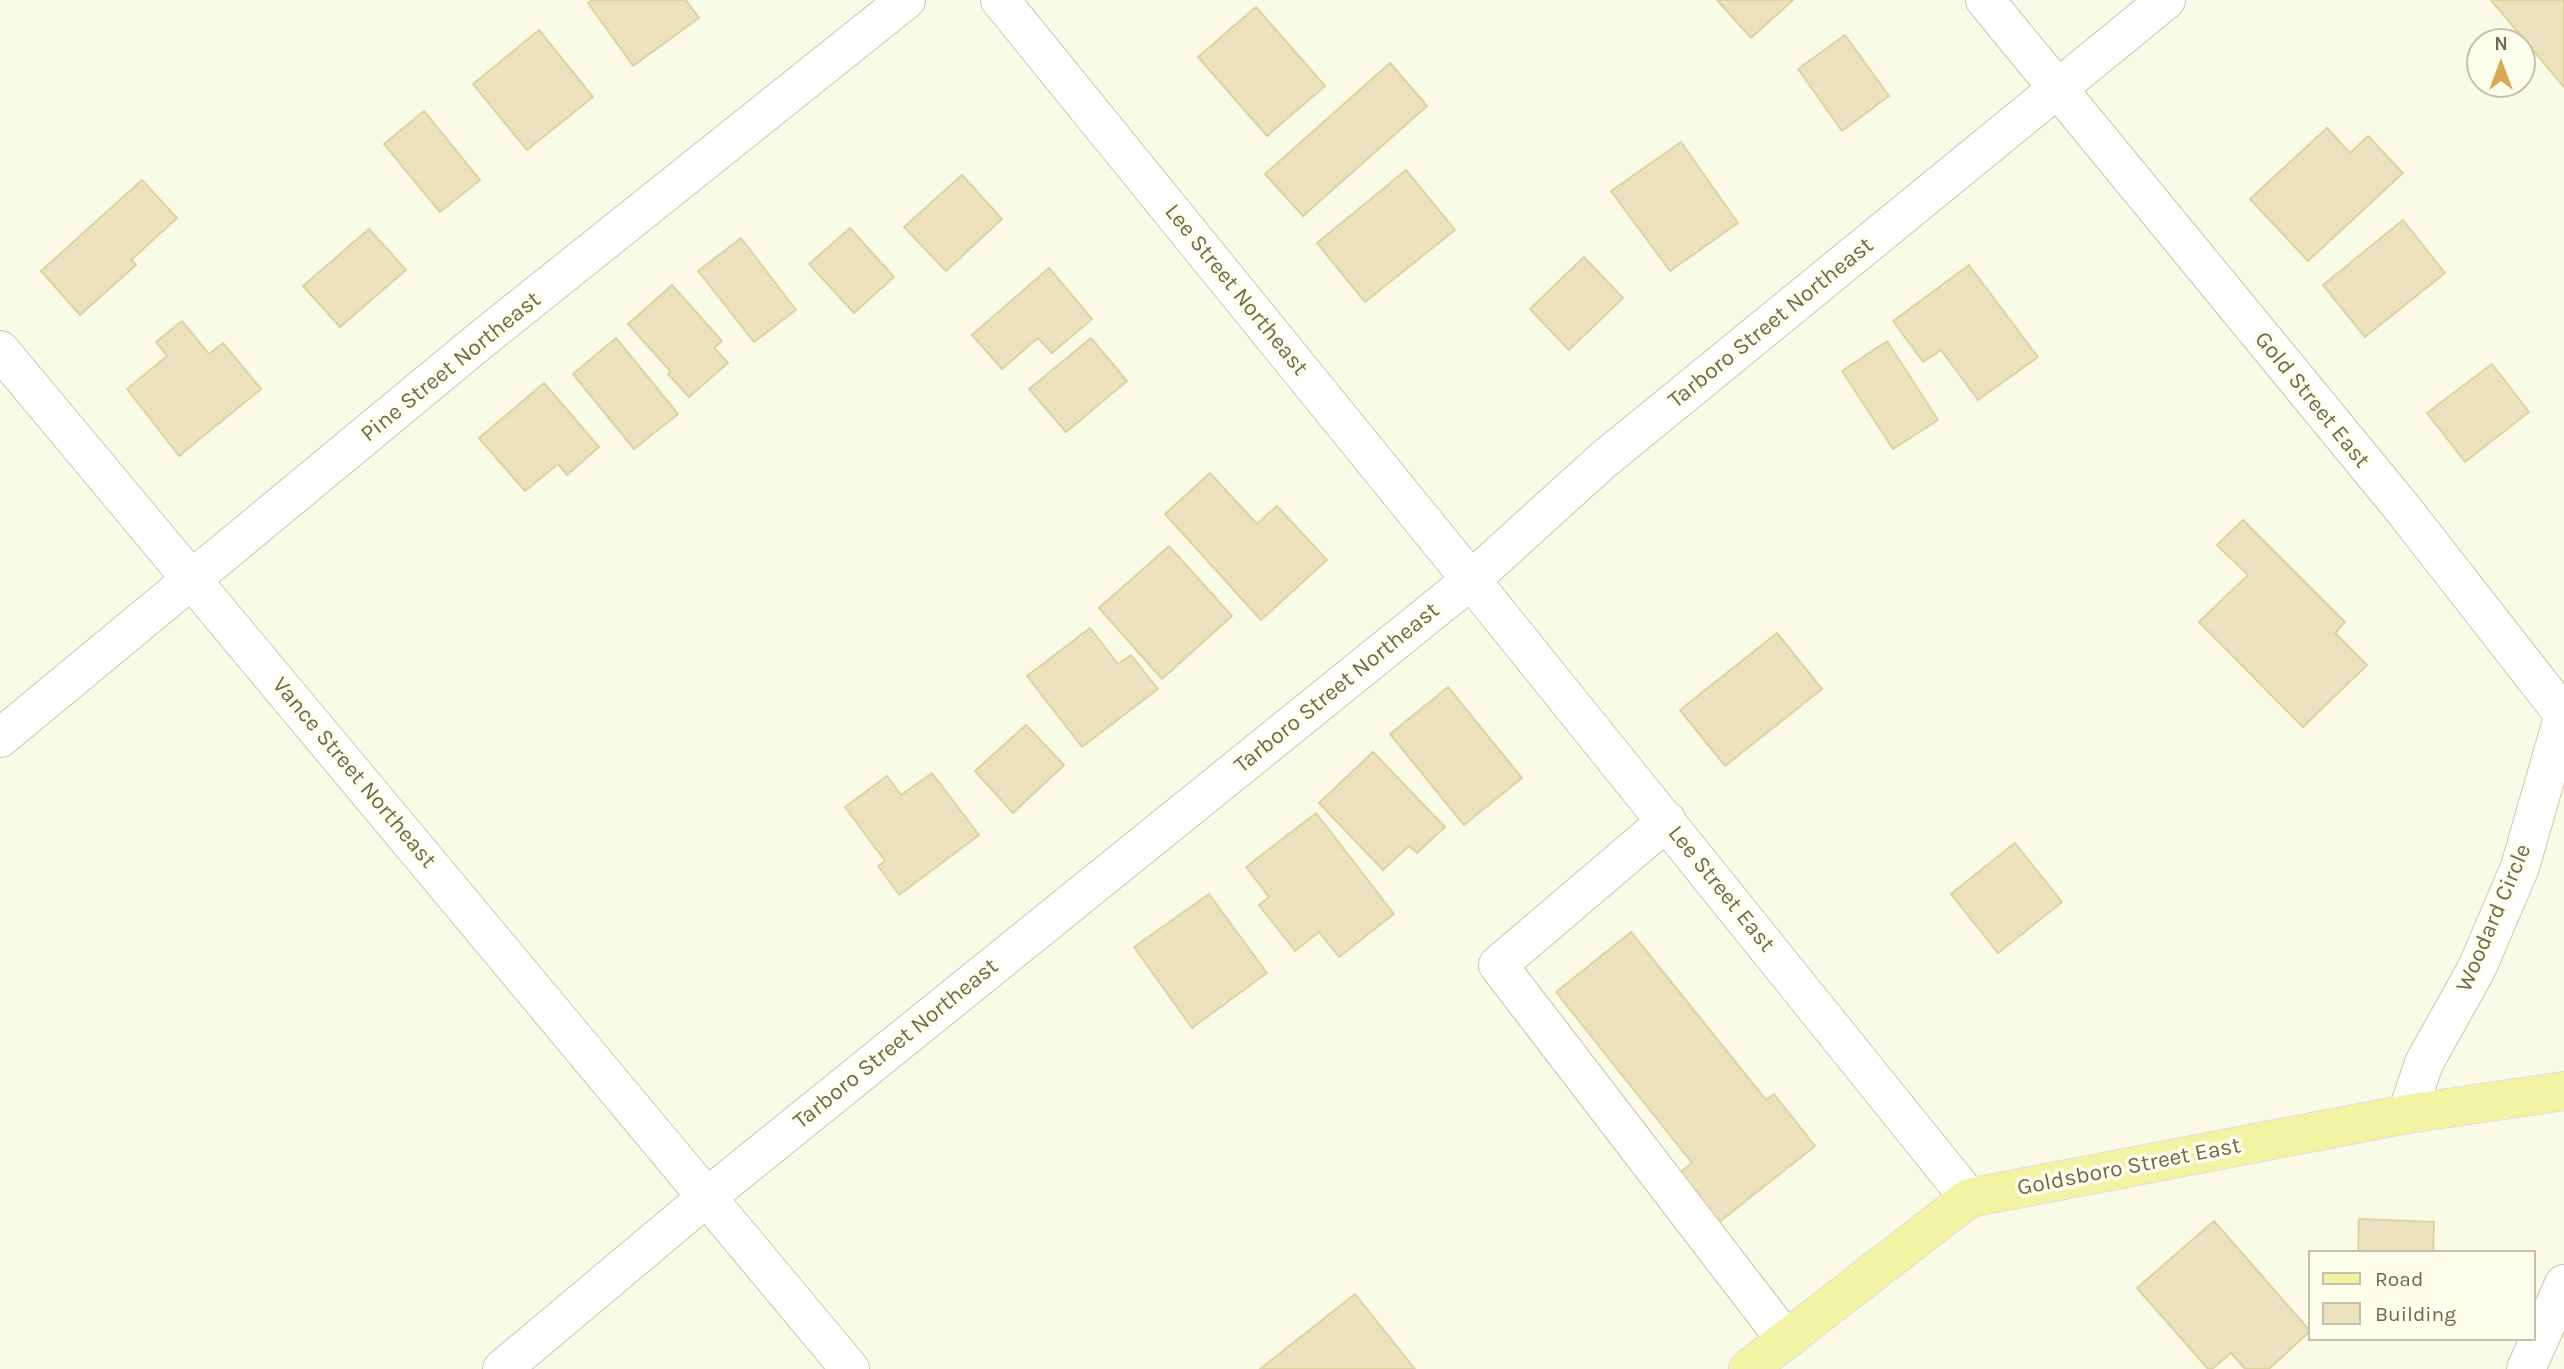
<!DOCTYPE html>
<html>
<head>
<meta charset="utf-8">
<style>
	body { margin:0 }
	#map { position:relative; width:2564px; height:1369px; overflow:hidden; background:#fafbe6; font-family:Karla,sans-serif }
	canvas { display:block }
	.legend { position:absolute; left:2308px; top:1250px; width:228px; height:91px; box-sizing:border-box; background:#fdfeec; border:2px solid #c5c2ac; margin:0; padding:9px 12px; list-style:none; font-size:21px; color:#72694d }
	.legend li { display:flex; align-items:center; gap:14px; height:35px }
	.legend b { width:35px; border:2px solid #c5c2ac }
	.north { position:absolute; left:2466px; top:28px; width:70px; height:70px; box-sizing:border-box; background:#fdfeec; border:2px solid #c5c2ac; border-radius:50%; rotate:0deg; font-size:19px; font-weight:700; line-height:28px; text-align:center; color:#72694d }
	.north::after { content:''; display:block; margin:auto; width:24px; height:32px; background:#dba954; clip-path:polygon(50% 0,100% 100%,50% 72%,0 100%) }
</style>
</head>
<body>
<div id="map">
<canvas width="2564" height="1369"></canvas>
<ul class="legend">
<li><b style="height:9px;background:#f2f4a3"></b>Road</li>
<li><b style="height:19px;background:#ece3be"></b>Building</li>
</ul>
<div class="north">N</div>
</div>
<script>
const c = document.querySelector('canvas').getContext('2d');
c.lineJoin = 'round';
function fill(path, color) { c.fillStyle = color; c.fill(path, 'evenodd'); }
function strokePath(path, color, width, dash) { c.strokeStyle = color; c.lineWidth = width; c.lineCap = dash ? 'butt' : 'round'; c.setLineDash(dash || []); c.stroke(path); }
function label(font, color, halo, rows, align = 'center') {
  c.font = font + ' Karla,sans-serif'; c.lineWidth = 7; c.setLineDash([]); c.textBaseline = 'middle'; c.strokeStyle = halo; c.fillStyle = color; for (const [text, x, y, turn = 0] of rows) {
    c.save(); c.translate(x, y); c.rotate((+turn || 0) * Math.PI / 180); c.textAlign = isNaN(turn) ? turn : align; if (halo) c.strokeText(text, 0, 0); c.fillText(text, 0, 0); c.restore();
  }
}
const building = new Path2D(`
	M592 0H686L699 18 633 66 588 3Z
	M1717 0H1793L1751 38Z
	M2491 0H2564V87Z
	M1256 7 1325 86 1267 136 1198 57Z
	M539 30 593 97 527 150 473 84Z
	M1845 35 1889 96 1842 131 1798 69Z
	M1390 63 1427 106 1303 216 1265 174Z
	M424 111 480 180 440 212 384 144Z
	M2327 128 2350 153 2368 136 2403 173 2308 261 2250 199Z
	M1681 142 1738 223 1670 271 1611 191Z
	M1406 170 1455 230 1365 302 1317 243Z
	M962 175 1002 219 946 271 904 227Z
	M142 180 177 218 131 260 136 265 80 315 41 271Z
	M2403 220 2445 273 2365 337 2323 285Z
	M850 228 894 277 854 313 809 264Z
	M369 229 406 270 340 327 303 286Z
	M741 238 796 310 754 342 698 271Z
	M1584 257 1623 298 1569 350 1530 309Z
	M1969 265 2038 357 1978 400 1941 350 1923 362 1893 321Z
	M1049 268 1092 319 1052 353 1038 338 1002 369 972 335Z
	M672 285 722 341 714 348 728 363 689 397 668 374 671 372 628 324Z
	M182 321 209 354 223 343 261 389 179 456 127 389 167 356 156 342Z
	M616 338 678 414 634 449 573 374Z
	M1091 338 1127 381 1066 432 1029 389Z
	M1887 341 1938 420 1893 449 1842 371Z
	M2492 364 2529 412 2465 462 2427 413Z
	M544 383 599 447 567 475 558 464 525 491 479 438Z
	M1210 473 1257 524 1277 506 1327 560 1261 620 1165 514Z
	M2243 520 2345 622 2335 633 2367 665 2303 727 2199 622 2248 575 2217 545Z
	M1169 546 1232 616 1162 679 1099 608Z
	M1090 628 1118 664 1131 655 1158 689 1082 747 1027 676Z
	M1777 633 1822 689 1725 766 1680 710Z
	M1448 687 1522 778 1464 825 1390 734Z
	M1026 725 1064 765 1013 813 975 771Z
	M1373 752 1445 827 1417 853 1409 846 1383 870 1319 803Z
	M932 773 979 835 899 895 878 866 885 861 845 807 887 776 901 795Z
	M1316 813 1394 914 1339 957 1319 932 1295 951 1259 905 1269 897 1246 867Z
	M2015 843 2062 902 1998 953 1951 894Z
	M1209 894 1267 973 1192 1028 1134 947Z
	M1631 932 1766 1100 1774 1094 1815 1146 1718 1223 1678 1174 1692 1163 1556 992Z
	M2359 1219 2434 1222 2433 1252H2358Z
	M2214 1221 2310 1331 2269 1369H2245L2231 1353 2212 1369H2208L2137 1288Z
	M1355 1294 1415 1369H1260Z`);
const minor = new Path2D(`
	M1000 0 1471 580 1969 1198
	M1985 0 2403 509 2564 715
	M0 350 850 1369
	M0 738 482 339 906 0
	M1667 821 1498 965 1786 1340
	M2407 1114 2424 1063 2477 968 2520 867 2564 714
	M502 1369 707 1197 1471 580 1602 461 2166 0
	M2526 1369 2564 1284`);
const major = new Path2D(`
	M1748 1369 1969 1198 2407 1114 2564 1091`);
const streetNames = [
	["Lee Street Northeast",1236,290,51],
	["Tarboro Street Northeast",1771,323,-39],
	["Pine Street Northeast",451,367,-39],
	["Gold Street East",2312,400,51],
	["Tarboro Street Northeast",1337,688,-39],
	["Vance Street Northeast",354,773,50],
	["Lee Street East",1721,889,51],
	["Woodard Circle",2494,918,-67],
	["Tarboro Street Northeast",896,1044,-39],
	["Goldsboro Street East",2129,1167,-11]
];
fill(building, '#ece3be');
strokePath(building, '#dfd2a1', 2);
strokePath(minor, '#ccc6ad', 40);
strokePath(major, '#e0ded8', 40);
strokePath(minor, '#fff', 38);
strokePath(major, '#f2f4a3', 38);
label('23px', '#72694d', '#fdfeec', streetNames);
</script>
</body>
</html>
